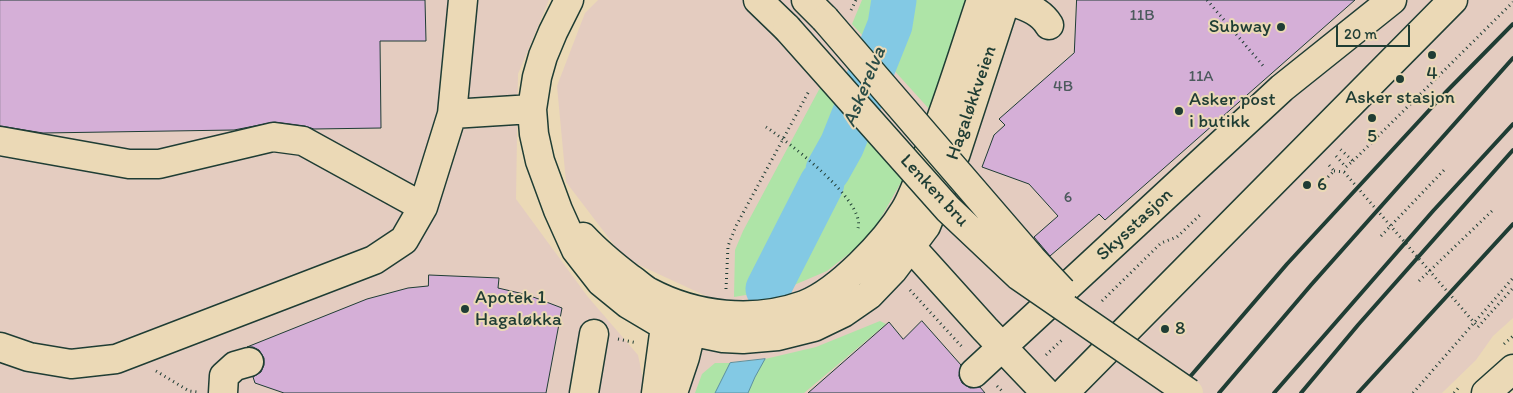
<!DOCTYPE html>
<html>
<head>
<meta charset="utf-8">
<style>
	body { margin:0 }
	#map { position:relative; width:1513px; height:393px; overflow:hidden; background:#ebd9b6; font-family:Itim,sans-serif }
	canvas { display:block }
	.scale { position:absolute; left:1336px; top:25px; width:74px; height:22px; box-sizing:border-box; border:2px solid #1f3d34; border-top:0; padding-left:6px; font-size:15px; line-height:18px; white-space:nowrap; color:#1f3d34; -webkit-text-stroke:4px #ebd9b6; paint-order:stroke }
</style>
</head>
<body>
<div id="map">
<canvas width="1513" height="393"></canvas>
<div class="scale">20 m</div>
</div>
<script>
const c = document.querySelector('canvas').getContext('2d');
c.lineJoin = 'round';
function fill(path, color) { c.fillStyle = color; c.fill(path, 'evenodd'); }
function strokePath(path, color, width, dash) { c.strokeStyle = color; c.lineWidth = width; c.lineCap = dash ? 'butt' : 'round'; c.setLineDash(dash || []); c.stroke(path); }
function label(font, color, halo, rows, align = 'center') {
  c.font = font + ' Itim,sans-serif'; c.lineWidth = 4; c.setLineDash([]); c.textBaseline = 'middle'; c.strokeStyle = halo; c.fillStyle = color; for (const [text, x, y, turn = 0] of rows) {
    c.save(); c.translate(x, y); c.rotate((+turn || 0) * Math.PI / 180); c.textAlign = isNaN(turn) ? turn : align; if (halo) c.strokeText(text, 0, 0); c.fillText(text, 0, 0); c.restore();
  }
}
const built = new Path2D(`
	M0 0H549L518 74 516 199 588 297 638 355 646 393H0Z
	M598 0H1513V318L1493 336 1476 360 1442 393H676L706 296 624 258 566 182 557 86 585 13Z`);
const green = new Path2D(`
	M862 0H968L931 111 852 24Z
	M822 84 904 177 870 237 827 271 787 288 734 297 735 250 743 231Z
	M880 321 886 324 804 393H748L755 377 765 359 816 347Z
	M715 363H730L715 393H695L702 374Z`);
const water = new Path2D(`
	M765 359 755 377 748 393H715L730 363Z`);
const river = new Path2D(`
	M828 170 842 145 890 25 894 0
	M768 289 822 183`);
const building = new Path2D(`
	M0 0H425L426 41H380L381 128 314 129 305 126 275 122 234 130 43 133 0 126Z
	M1077 0H1355L1105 220 1099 214 1050 256 1034 237 1058 216 1029 184 982 167 994 135 1005 125 999 119 1074 53Z
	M429 275 499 278 498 288 528 295 562 308 546 393H284L255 383 253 377 261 372 264 365V358L259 350 253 347H247L367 299 408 288 428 286Z
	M922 321 961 365 959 376 962 383 970 388 980 387 985 393H808L889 322 903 339Z`);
const path = new Path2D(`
	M1207 0 1265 68
	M851 10 856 0
	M766 127C787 141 866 201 858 228
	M1336 156 1346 167 1353 161 1340 149
	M1353 161 1513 2
	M1328 177 1334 171 1328 164
	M1381 236 1445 169
	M1419 281 1492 211
	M726 289 728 246 736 226 809 91
	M910 290 963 348
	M1102 301 1161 243 1177 237 1200 215
	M1478 327 1513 288
	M618 339 637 343
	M1504 344 1513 336
	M1046 355 1063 339
	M156 371 189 391 197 392
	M997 386 1004 393
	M1413 393 1513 278
	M1454 393 1460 386`);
const minor = new Path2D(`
	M569 0 553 32 543 56 537 77 532 109 534 134 540 161 558 210 576 250 601 282 628 304 665 326 723 338 743 339 778 336 814 327 843 313 869 295 893 270 926 226 933 209 956 153 1006 0
	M1008 0C1024 6 1040 10 1049 25
	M452 114 463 0
	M0 141 129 164H159L273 137 303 141 423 207
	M899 236 911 247 985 329 1046 393
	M583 237C597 252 614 266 631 279 637 283 643 289 649 292 696 317 754 323 804 305 838 292 886 242 905 210 915 193 921 173 928 154 948 104 964 51 981 0
	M0 347 29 357 71 364 116 359 374 260 404 240 423 207 452 114 532 109
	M974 373 1282 88 1392 0
	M223 393 224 376 235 366 249 362
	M584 393 594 334
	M656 393 665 326 679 313
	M673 393 685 357 691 332 687 316
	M1064 393 1453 0
	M1486 393 1513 369`);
const major = new Path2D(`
	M758 0 787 28
	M806 0 825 19`);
const rail = new Path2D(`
	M1176 393 1287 264 1445 93 1513 24
	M1219 393 1311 285 1513 58
	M1274 393 1433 211 1513 124
	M1301 393 1358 325 1513 150
	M1358 393 1513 224`);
const pathBridge = new Path2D(`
	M1334 171 1344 172 1478 327`);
const majorBridge = new Path2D(`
	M825 19 1032 259 1062 291
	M787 28 948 209 1019 276 1189 393`);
const markers = [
	[1281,27,5,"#1f3d34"],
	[1432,55,5,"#1f3d34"],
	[1400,79,5,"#1f3d34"],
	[1179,111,5,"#1f3d34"],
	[1372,118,5,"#1f3d34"],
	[1307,185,5,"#1f3d34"],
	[465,309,5,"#1f3d34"],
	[1165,329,5,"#1f3d34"]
];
const numberNames = [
	["11B",1142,16],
	["11A",1201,77],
	["4B",1063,87],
	["6",1068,198]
];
const poiNames = [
	["Subway",1271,27,"right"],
	["4",1432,74,"center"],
	["Asker stasjon",1400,98,"center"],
	["Asker post",1189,100],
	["i butikk",1189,122],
	["5",1372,137,"center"],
	["6",1317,185],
	["Apotek 1",475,298],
	["Hagaløkka",475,320],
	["8",1175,329]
];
const streetNames = [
	["Hagaløkkveien",972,103,-71],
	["Lenken bru",934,191,47],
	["Skysstasjon",1135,225,-43]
];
const waterNames = [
	["Askerelva",865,87,-68]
];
fill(built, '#e4ccc0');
fill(green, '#aee4a7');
fill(water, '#83c9e4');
strokePath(water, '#5b919e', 1);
strokePath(river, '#83c9e4', 45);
fill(building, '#d5afd7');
strokePath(building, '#1f3d34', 1);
strokePath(minor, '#1f3d34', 31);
strokePath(major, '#1f3d34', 31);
strokePath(path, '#1f3d34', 3, [1, 4]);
strokePath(minor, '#ebd9b6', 28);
strokePath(major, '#ebd9b6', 28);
strokePath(rail, '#1f3d34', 4);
strokePath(majorBridge, '#1f3d34', 31, []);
strokePath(pathBridge, '#1f3d34', 3, [1, 4]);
strokePath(majorBridge, '#ebd9b6', 28);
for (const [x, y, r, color] of markers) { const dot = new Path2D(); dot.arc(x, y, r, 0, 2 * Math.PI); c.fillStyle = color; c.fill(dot); strokePath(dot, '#ebd9b6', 2); }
label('16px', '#4c5a5d', null, numberNames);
label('19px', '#1f3d34', '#ebd9b6', poiNames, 'left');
label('19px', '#1f3d34', '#ebd9b6', streetNames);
label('italic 20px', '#294b46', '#ebd9b6', waterNames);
</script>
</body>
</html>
